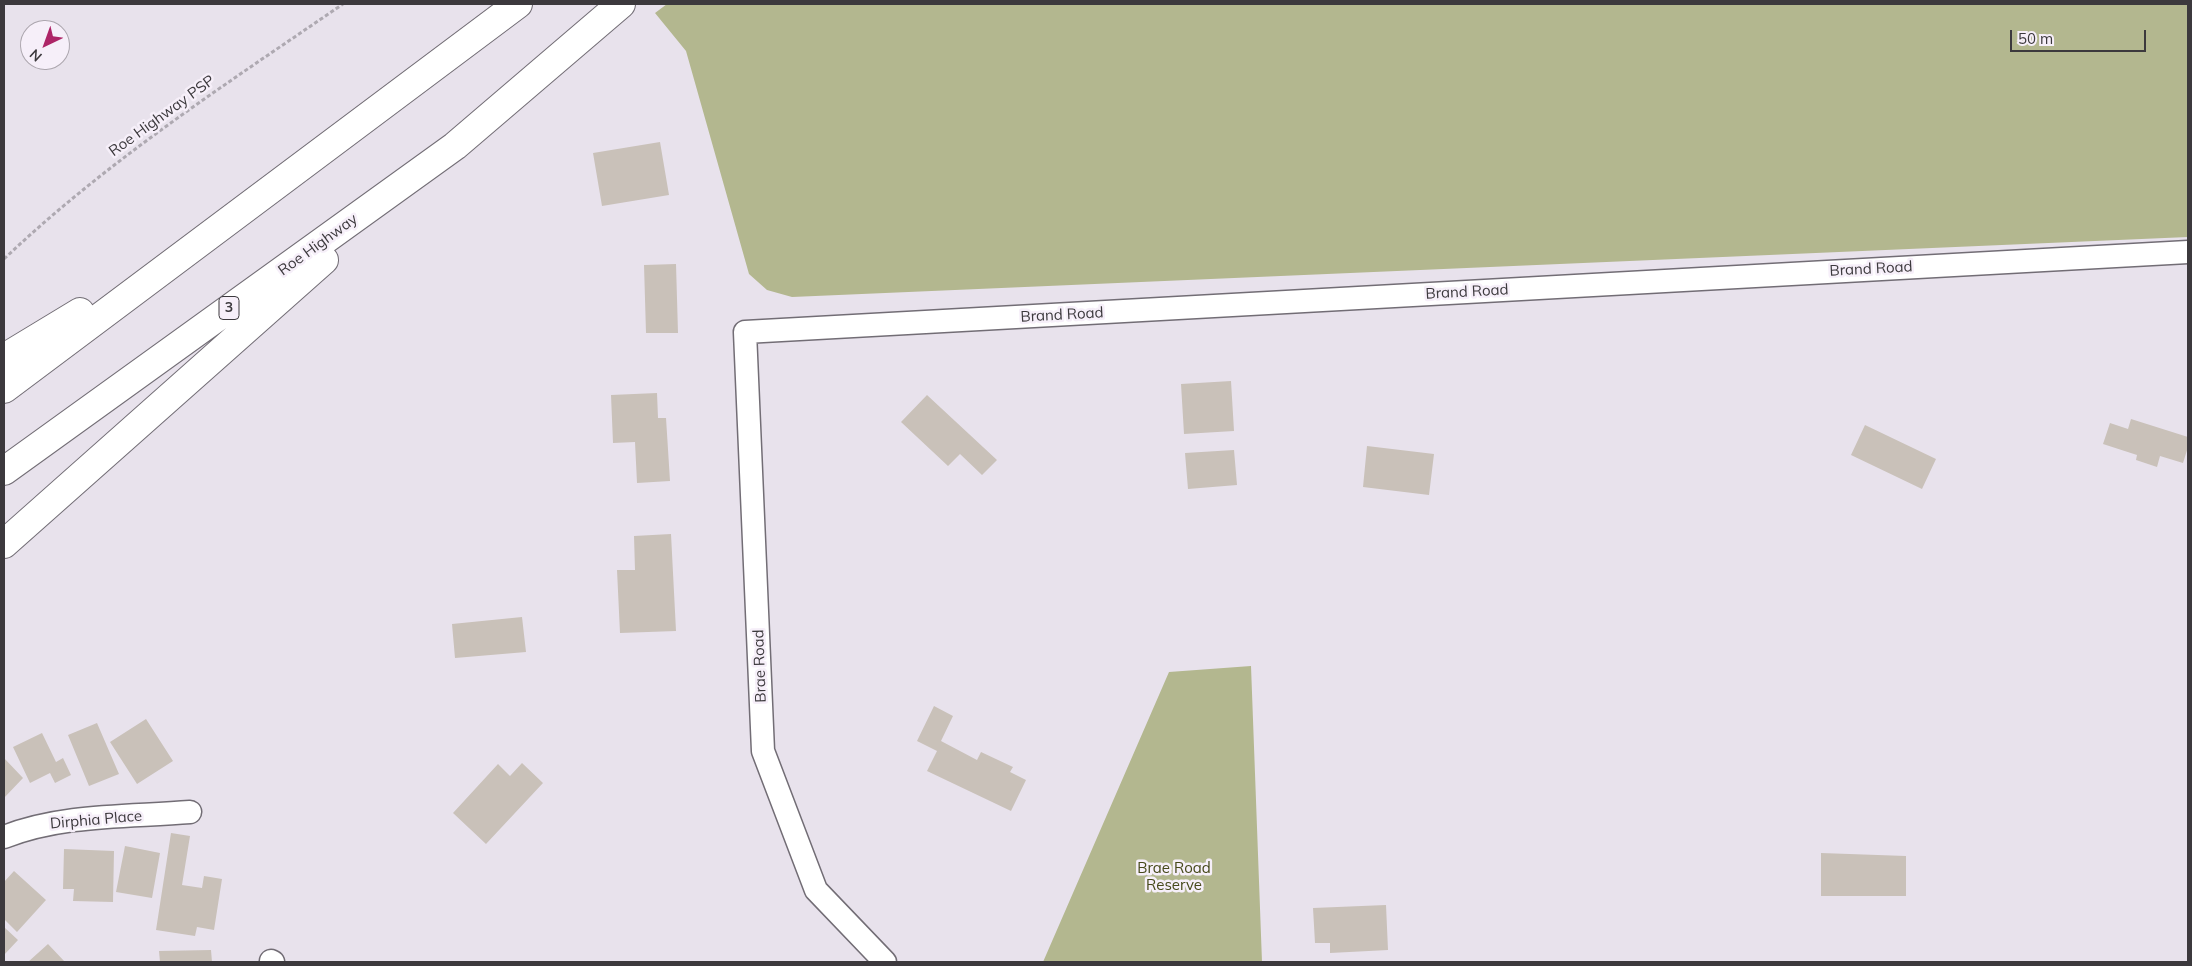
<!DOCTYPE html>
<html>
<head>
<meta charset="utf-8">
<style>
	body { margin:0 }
	#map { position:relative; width:2192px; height:966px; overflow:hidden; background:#e8e2ec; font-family:Mulish,sans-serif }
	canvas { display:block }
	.frame { position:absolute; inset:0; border:5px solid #3c393d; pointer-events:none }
	.north { position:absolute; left:20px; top:20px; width:50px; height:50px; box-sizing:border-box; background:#f6eff9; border:1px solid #aca6ae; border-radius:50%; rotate:222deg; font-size:14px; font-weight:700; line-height:20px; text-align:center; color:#3c393d }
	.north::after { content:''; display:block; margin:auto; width:18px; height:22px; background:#ad2567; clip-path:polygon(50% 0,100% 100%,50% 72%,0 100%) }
	.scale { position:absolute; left:2010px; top:30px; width:136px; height:22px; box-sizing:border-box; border:2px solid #3c393d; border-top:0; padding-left:6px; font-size:15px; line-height:18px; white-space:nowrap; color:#3c393d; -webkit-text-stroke:4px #f6eff9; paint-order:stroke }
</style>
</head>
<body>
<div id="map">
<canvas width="2192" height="966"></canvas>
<div class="frame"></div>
<div class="north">N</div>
<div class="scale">50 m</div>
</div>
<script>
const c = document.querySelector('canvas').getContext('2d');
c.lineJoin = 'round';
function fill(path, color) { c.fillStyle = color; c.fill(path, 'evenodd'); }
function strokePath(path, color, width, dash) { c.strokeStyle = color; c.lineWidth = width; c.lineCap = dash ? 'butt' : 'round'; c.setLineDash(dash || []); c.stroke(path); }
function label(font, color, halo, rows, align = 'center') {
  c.font = font + ' Mulish,sans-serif'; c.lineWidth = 5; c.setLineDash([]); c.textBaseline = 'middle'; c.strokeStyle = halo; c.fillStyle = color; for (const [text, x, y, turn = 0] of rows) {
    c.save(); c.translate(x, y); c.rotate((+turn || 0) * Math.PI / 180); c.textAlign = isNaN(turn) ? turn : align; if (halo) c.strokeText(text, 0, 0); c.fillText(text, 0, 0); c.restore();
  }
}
const green = new Path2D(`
	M667 4H2188V237L792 297 767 290 749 274 686 51 655 13Z
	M1251 666 1262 962H1043L1169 672Z`);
const building = new Path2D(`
	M660 142 669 195 602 206 593 153Z
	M676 264 678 333H646L644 265Z
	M1231 381 1234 431 1184 434 1181 384Z
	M657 393 658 418H666L670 481 637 483 635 442 613 443 611 395Z
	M927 395 997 460 982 475 960 454 948 466 901 422Z
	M2131 419 2188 437V447L2183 463 2160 456 2157 467 2136 460 2137 455 2103 444 2110 423 2128 429Z
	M1865 425 1936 459 1922 489 1851 455Z
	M1367 446 1434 454 1429 495 1363 487Z
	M1234 450 1237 485 1188 489 1185 453Z
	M671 534 676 631 620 633 617 570H635L634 536Z
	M522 617 526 652 455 658 452 624Z
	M934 706 953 716 941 741 977 760 981 752 1013 767 1010 772 1026 780 1011 811 927 771 937 751 917 741Z
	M146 719 173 761 137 784 110 742Z
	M97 723 119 774 89 786 68 735Z
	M42 733 56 762 63 758 71 775 55 783 50 773 30 783 13 747Z
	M4 758 23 778 4 798Z
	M522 763 543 783 486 844 453 813 498 764 510 776Z
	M171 833 190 836 182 885 202 888 204 876 222 879 214 930 197 927 195 936 156 930Z
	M125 846 160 853 152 898 116 892Z
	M64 849 114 851 113 902 73 901 74 889H63Z
	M1821 853 1906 856V896H1821Z
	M14 871 46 900 17 932 4 919V882Z
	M1386 905 1388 950 1330 953V943H1315L1313 908Z
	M4 927 18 940 4 955Z
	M48 944 65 962H28Z
	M211 950 212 962H160L159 951Z`);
const path = new Path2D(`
	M4 259C107 161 226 84 343 4`);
const minor = new Path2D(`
	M4 837C62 814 128 817 190 812
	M271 961 273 962
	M885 962 816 890 763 751 745 332 2188 252`);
const highway = new Path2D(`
	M4 358 80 312
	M4 389 518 4
	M4 471 455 146 621 4
	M4 544 324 260`);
const shields = [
	[229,308,20]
];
const shieldNames = [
	["3",229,308]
];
const streetNames = [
	["Roe Highway PSP",162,116,-36],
	["Roe Highway",318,245,-36],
	["Brand Road",1871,269,-3],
	["Brand Road",1467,292,-3],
	["Brand Road",1062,315,-3],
	["Brae Road",760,666,-92],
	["Dirphia Place",96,820,-5]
];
const parkNames = [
	["Brae Road",1174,868],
	["Reserve",1174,885]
];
fill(green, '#b3b78f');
fill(building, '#c9c1b9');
strokePath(minor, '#726d75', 25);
strokePath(highway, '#726d75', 30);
strokePath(path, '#aea9b1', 3, [4, 2.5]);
strokePath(minor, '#fff', 22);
strokePath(highway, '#fff', 28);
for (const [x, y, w] of shields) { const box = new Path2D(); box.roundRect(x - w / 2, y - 11.5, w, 23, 4); c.fillStyle = '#f6eff9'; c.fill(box); strokePath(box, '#3c393d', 1); }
label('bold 14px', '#3c393d', null, shieldNames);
label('15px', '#3c393d', '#f6eff9', streetNames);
label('15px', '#46491a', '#f6eff9', parkNames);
</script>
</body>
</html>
